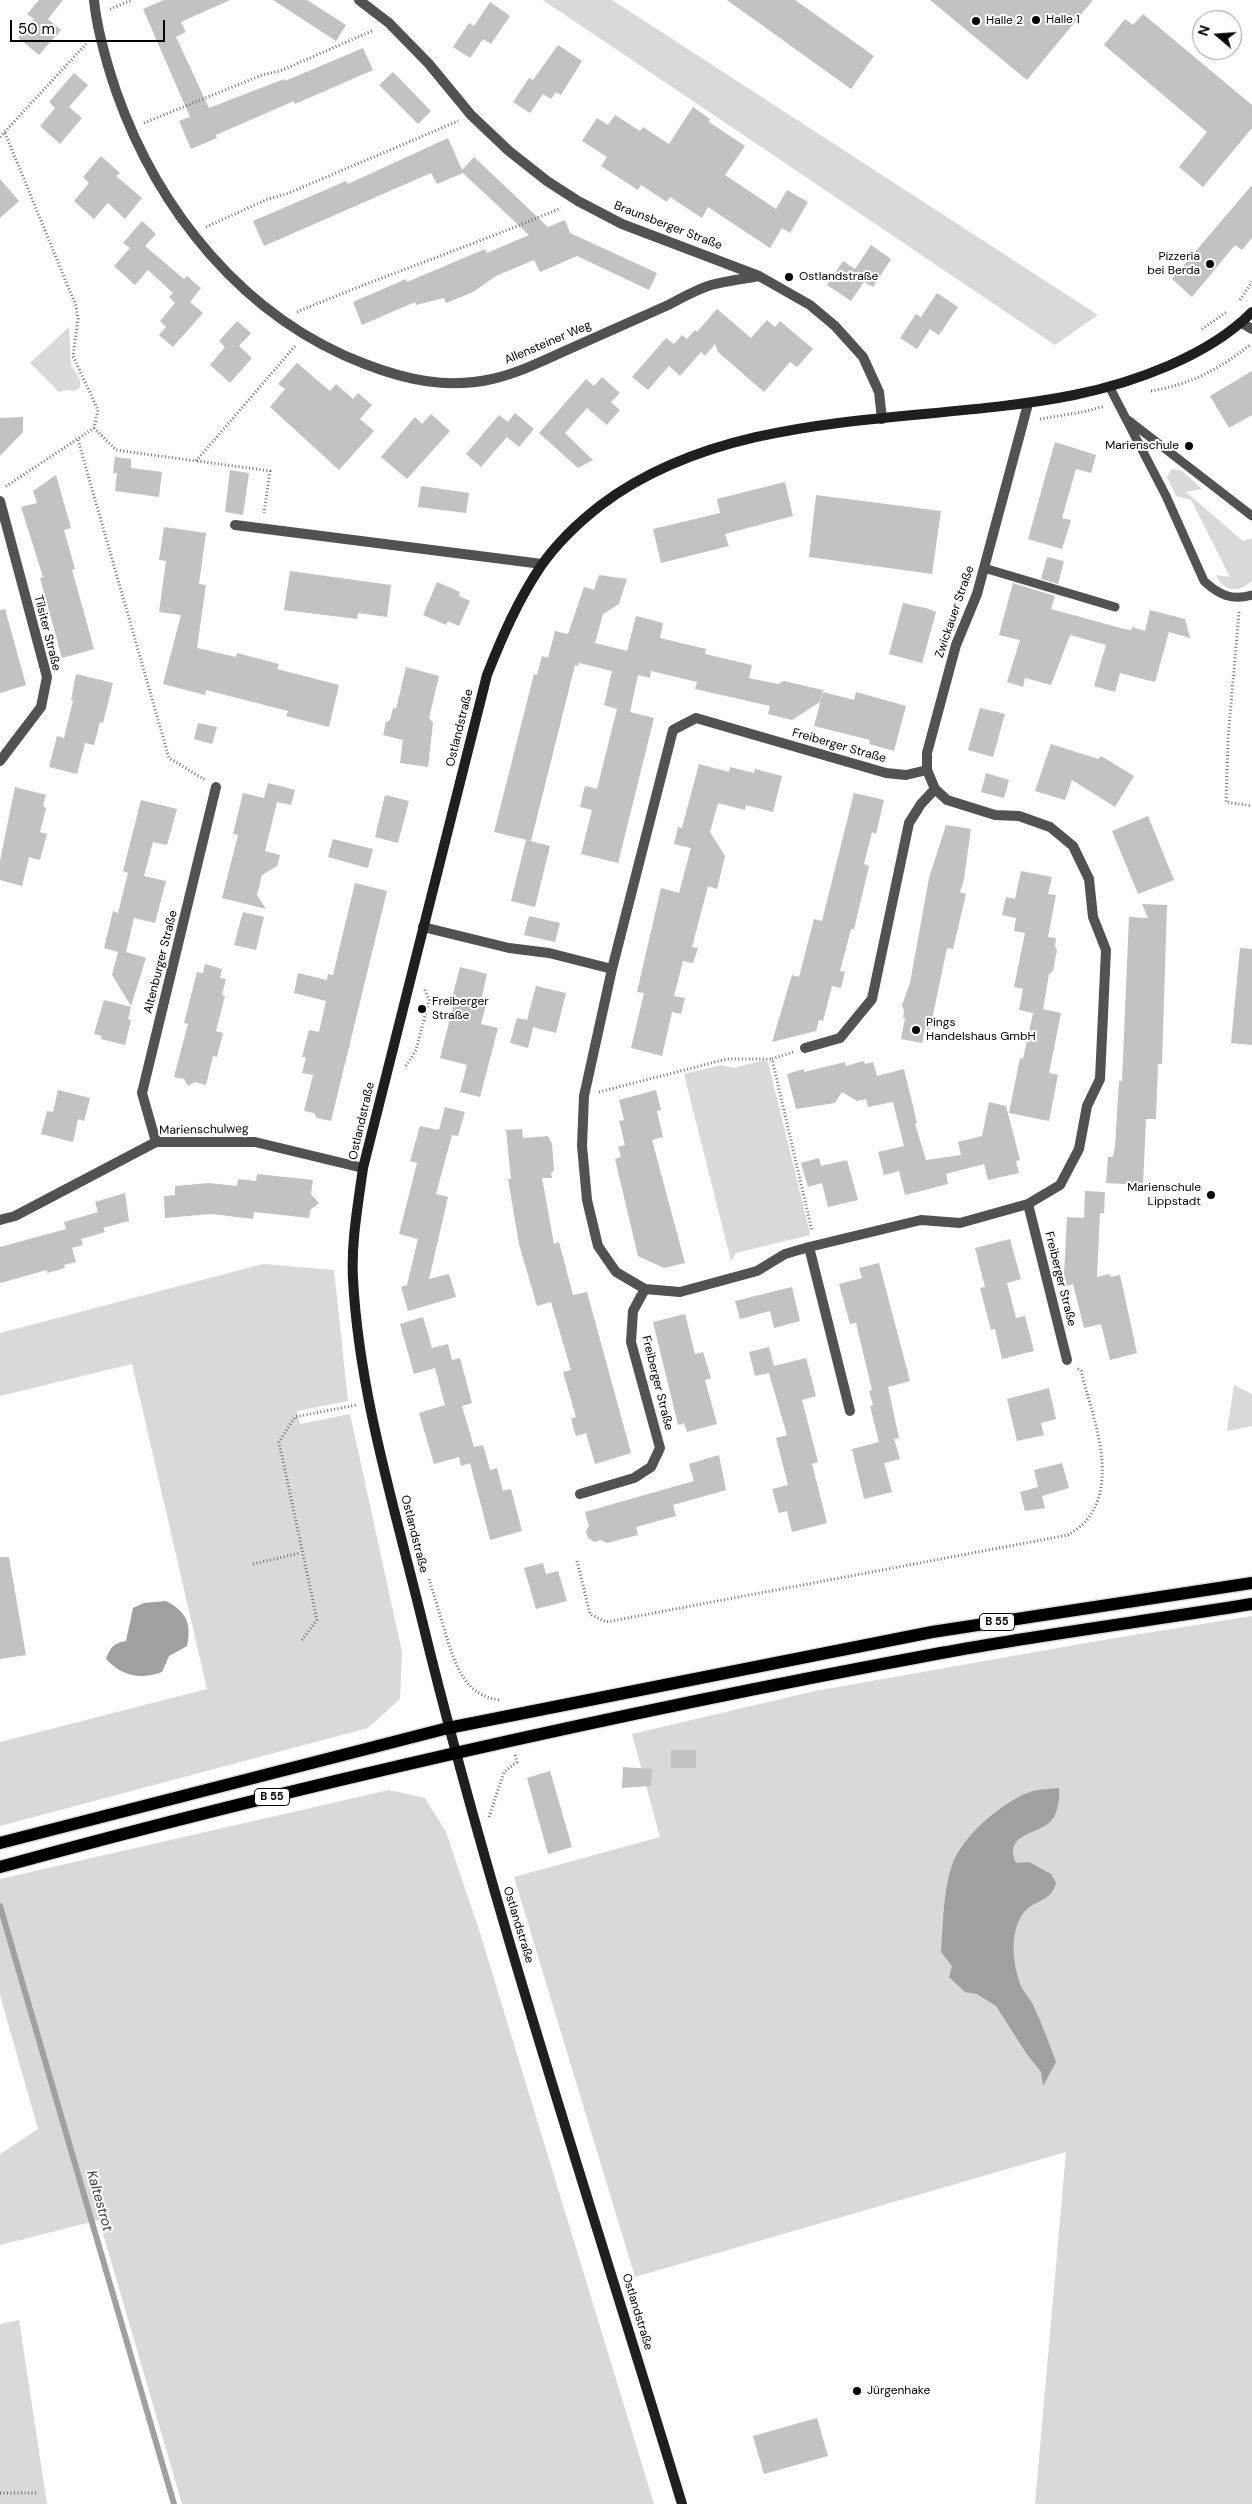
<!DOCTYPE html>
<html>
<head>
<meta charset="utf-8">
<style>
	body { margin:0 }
	#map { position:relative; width:1252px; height:2504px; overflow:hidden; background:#fff; font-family:"DM Sans",sans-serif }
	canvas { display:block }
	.north { position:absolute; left:1192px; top:10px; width:50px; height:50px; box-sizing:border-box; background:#fff; border:1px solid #999; border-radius:50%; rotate:288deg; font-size:14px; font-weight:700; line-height:20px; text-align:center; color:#000 }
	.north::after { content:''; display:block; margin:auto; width:18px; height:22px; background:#000; clip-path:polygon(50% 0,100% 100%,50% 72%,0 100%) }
	.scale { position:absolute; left:10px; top:20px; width:155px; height:22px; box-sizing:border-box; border:2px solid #000; border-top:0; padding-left:6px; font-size:15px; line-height:18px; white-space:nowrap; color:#000; -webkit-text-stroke:4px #fff; paint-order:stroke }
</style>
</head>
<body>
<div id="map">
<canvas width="1252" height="2504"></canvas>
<div class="north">N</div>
<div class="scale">50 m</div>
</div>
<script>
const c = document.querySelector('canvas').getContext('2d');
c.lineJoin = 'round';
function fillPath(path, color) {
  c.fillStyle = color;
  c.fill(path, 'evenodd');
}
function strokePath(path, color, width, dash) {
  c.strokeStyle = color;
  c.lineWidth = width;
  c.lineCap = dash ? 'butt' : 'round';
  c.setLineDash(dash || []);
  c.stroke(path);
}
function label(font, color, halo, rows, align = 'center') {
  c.font = font + ' "DM Sans",sans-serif';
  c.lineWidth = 4;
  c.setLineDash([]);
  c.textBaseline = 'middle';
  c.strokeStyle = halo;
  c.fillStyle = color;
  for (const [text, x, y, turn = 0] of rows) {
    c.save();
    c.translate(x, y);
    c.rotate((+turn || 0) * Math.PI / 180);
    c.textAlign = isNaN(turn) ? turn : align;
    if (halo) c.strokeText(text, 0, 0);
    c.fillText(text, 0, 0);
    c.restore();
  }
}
fillPath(new Path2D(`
	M543 0H612L1098 315 1055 345Z
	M69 327 71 365 80 380V387L75 391 68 390 59 392 30 363Z
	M1172 469 1182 471 1202 489 1186 492 1243 541 1252 538V581C1239 593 1223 592 1216 575L1230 577 1191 500 1176 496 1167 477Z
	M764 1060 768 1062 810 1233V1235L736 1253 731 1261 684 1074 721 1065 734 1068Z
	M263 1264 334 1270 348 1401 297 1411 300 1424 350 1414 402 1652 400 1699 368 1728 0 1826V1742L207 1689 132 1364 0 1396V1333Z
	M1234 1385 1252 1394V1426L1227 1431Z
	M1252 1616V2504H1035L1066 2152 635 2277 514 1877 660 1837 632 1734 815 1691 1109 1639Z
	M389 1790 425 1798 446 1832 480 1933 654 2504H182L99 2220 0 2245V2154L38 2129 0 1995V1879Z
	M19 2320 47 2504H0V2324Z`), '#d9d9d9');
fillPath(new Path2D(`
	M166 1601C186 1611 192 1624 187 1646L169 1656 162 1672C140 1680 122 1676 106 1659 110 1647 114 1643 126 1641L133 1608 144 1603Z
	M1059 1788C1060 1798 1058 1813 1051 1821 1038 1835 1003 1833 1016 1863L1029 1862 1051 1874 1056 1883C1050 1904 1034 1898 1022 1915 1009 1935 1013 1965 1021 1986 1024 1993 1030 1998 1033 2005 1042 2024 1049 2043 1056 2062L1043 2086 1041 2072 1026 2053 996 2006 977 1994 965 1992 949 1977 952 1966 941 1952C943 1924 943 1892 952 1865 962 1836 1004 1800 1033 1791 1041 1789 1051 1789 1059 1788Z`), '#a0a0a0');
strokePath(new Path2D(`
	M0 1906 174 2504`), '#a0a0a0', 6);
fillPath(new Path2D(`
	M39 0H63L48 19 61 30 39 55 18 38 34 19 27 14Z
	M164 0H230L181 22 186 32 176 37 209 108 284 79 285 81 363 48 373 70 295 104 294 101 216 135 217 138 191 149 179 121 190 117 143 9Z
	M273 0H307L346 25 336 41Z
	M727 0H795L874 56 851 89Z
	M930 0H1093L1027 80Z
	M490 2 510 16 491 44 483 39 470 58 453 47 469 23 474 26Z
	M1143 14 1252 105V128L1203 187 1179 167 1207 132 1104 45 1125 19 1133 25Z
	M558 45 582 61 561 95 556 92 551 99 543 94 530 113 513 102 529 78 533 80Z
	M393 72 431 111 418 124 379 85Z
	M74 73 88 85 69 107 82 118 60 144 40 126 55 108 49 102Z
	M693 107 710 119 709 122 745 146 725 175 776 209 787 190 808 202 790 233 782 228 770 248 708 207 702 218 670 197 667 202 641 185 638 190 601 166 607 157 582 141 597 118 608 125 615 115 640 131 643 127 669 144Z
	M448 138 462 170 474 157 548 227 565 220 570 233 657 273 649 290 577 256 540 272 534 260 496 276 473 292 446 303 444 298 416 305 415 302 362 325 353 302 406 279 407 282 485 249 487 253 529 235 463 173 437 184 431 173 264 246 253 221 346 181 348 184Z
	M101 156 120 173 116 176 142 198 125 219 108 203 94 219 74 201 89 183 83 177Z
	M0 179 19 201 0 218Z
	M1252 185V238L1242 250 1235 245 1192 297 1172 279Z
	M142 221 156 234 145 246 184 279 187 276 201 288 190 302 203 313 173 347 159 335 166 327 160 321 175 303 169 297 173 293 148 270 135 285 114 266 130 248 123 243Z
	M871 245 891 259 873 287 864 282 851 301 827 285 843 261 855 269Z
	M937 293 958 307 939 335 930 329 917 349 900 338 916 314 921 317Z
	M717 309 751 338 767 320 775 327 780 321 813 349 797 367 790 362 764 392 718 352 715 344 705 356 701 352 680 376 669 366 648 390 632 377 666 338 674 344 682 335 687 339 695 330 697 332Z
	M237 321 251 333 239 346 252 358 230 383 210 365 225 347 219 341Z
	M297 363 330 391 336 384 353 399 358 393 372 405 360 419 374 431 339 470 270 407 285 389 278 384Z
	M1252 371V415L1229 428 1210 396Z
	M602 377 620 393 611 402 620 410 607 425 587 408 565 433 593 460 578 468 539 433 586 379 594 386Z
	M515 413 534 429 519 447 507 437 481 467 466 454 499 415 508 422Z
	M431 414 450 431 407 479 381 457 415 417 422 424Z
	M23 417V432L0 456V418Z
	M1055 442 1096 455 1091 473 1076 469 1062 518 1071 520 1062 549 1028 539Z
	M115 457 131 459V468L162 472 159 497 115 491 117 473H113Z
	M230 470 249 473 243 515 225 512Z
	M56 475 71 528 64 530 75 569 72 570 94 649 62 658 40 578 43 577 21 507 37 503 33 491Z
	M785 482 793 516 725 534 729 546 661 563 653 529 720 513 717 499Z
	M421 486 469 493 466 513 418 507Z
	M816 495 941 511 932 574 809 557Z
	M164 527 206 533 199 584 206 585 197 648 236 657 237 653 279 664 277 669 339 685 329 727 286 716 288 711 206 690 205 695 163 684 181 615 159 612 166 561 159 560Z
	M1047 557 1064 561 1058 584 1041 579Z
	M290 571 391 585 387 617 358 613 357 619 284 610Z
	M599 575 627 579 619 604 603 614 595 643 627 651 636 616 663 623 660 638 706 649 705 654 752 665 749 678 778 684 784 681 823 690 820 702 792 720 768 714 770 706 695 689 697 682 651 671 650 678 638 675 630 712 622 710 654 718 618 863 581 854 592 810 580 807 585 786 597 789 617 709 604 705 612 671 579 663 578 666 575 665 531 841 494 832 534 674 537 675 542 656 548 658 555 631 568 634 584 587 594 590Z
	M437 582 460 592 459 596 470 601 459 626 448 621 446 625 423 615Z
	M1013 583 1055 596 1051 609 1124 629 1132 630V627L1145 631 1150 610 1185 619 1190 638 1169 632 1155 682 1120 673 1115 692 1094 686 1106 645 1070 635 1051 685 1025 678 1023 687 1007 682 1020 640 999 635Z
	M903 603 929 609 936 612 922 663 889 654Z
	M5 609 26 685 0 693V610Z
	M406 667 439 676 429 718 433 723 428 767 400 763 403 740 383 735 386 722 390 720 393 708 396 709Z
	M76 674 113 683 103 723 100 722 94 745 85 743 77 774 49 767 57 736 64 738 73 701 71 700Z
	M823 692 854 700 856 692 906 706 894 751 869 744 870 740 814 726Z
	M980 708 1005 714 993 757 968 750Z
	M198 723 217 727 212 744 194 739Z
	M1051 744 1098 759 1101 756 1134 776 1115 807 1072 780 1065 800 1035 791Z
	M699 764 729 772 730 767 754 773 755 769 782 776 773 812 746 805 745 810 718 803 710 832 725 856 717 889 708 886 692 947 698 948 693 963 683 961 674 996 685 998 681 1014 672 1012 662 1056 631 1048 644 993 637 992 661 888 679 893 691 848 674 844 678 827 682 828Z
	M986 773 1009 780 1004 798 981 792Z
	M268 783 295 790 291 805 277 802 265 851 280 855 277 866 262 875 257 895 266 909 222 898 238 835 233 834 243 793 264 798Z
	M15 787 46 795 43 805 46 809 40 832 47 834 40 860 29 857 22 886 0 880V861Z
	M854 793 884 800 876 834 872 832 864 864 869 866 854 929H851L840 971 845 972 841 988 832 986 823 1021 819 1020 816 1031 772 1042 792 975 799 977 814 919 822 921Z
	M385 795 409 801 398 843 375 837Z
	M141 800 177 809 167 845 153 842 144 876 166 881 155 923 134 918 126 952 146 958 131 1006 112 975 118 952 104 948 113 911 118 913 128 873 123 871Z
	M1148 816 1174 880 1138 894 1112 831Z
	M946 825 971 829 964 879 960 892 966 894 953 949 947 948 930 1029 925 1028 922 1043 901 1039 905 1018H903L904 1010 902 1005 910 983 929 878Z
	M333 839 373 849 368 868 328 857Z
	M526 840 550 846 535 907 511 901Z
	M1021 871 1052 877 1048 894 1056 895 1048 937 1056 938 1055 946 1057 950 1053 971 1049 974 1043 1009 1061 1013 1049 1073 1058 1075 1049 1121 1009 1113 1020 1058 1023 1059 1033 1013 1019 1010 1023 989 1014 987 1025 933 1014 931 1016 918 1002 915 1006 897 1015 899Z
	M355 883 387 891 331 1121 317 1118 314 1113 304 1111 313 1075 302 1073 306 1057H302L309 1030 319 1032 326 1001 294 993 298 973 327 980 328 974 333 975Z
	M1142 904 1167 905 1162 1064H1158L1156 1119H1146L1143 1185 1106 1183 1108 1157H1113L1115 1146 1119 1081H1122L1129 917 1148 918Z
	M243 912 264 917 256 950 234 945Z
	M529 916 560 923 555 942 524 935Z
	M1240 948 1252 949V1045L1231 1043Z
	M205 964 222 969 220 978 226 979 222 995 225 996 216 1031 223 1033 217 1057 213 1056 206 1085 195 1082 188 1086 184 1079 174 1077 188 1024 184 1023 197 972 203 973Z
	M460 967 487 974 481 1000 487 1001 481 1024 498 1028 480 1097 460 1092 467 1065 440 1058 456 995 453 994Z
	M536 986 566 993 556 1033 533 1027 528 1048 510 1043 517 1018 527 1020Z
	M104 1000 131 1007 128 1019 131 1020 125 1045 101 1039 102 1036 94 1034Z
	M864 1061 865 1064 873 1062 877 1076 904 1069 917 1123 915 1124 926 1160 961 1155 958 1142 982 1136 989 1102 1006 1106 1020 1160 1016 1161 1019 1173 988 1180 984 1164 946 1174 948 1184 905 1195 899 1171 884 1175 878 1152 904 1146 893 1102 868 1107 866 1099 857 1101 842 1092 835 1103 796 1109 787 1074 804 1069V1072L845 1062 846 1066Z
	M58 1090 90 1098 84 1121 78 1119 73 1142 41 1134 47 1111 53 1112Z
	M656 1090 661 1110 657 1111 663 1137 652 1140 685 1263 664 1268 638 1256 615 1159 621 1157 618 1147 625 1145 619 1121 624 1120 619 1100Z
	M445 1107 465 1112 458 1136 452 1135 436 1194 448 1197 429 1279 449 1274 456 1297 408 1311 401 1287 407 1285 418 1239 399 1234 417 1163 410 1161 420 1126 439 1130Z
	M522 1129 523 1138 548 1136 552 1144 554 1170 551 1173 552 1178H542L554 1244 559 1242 573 1295 587 1292 631 1453 595 1464 586 1433 576 1436 571 1419 576 1417 563 1372 571 1370 551 1302 537 1306 519 1244 508 1179H511L506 1130Z
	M819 1158 821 1166 847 1160 858 1200 828 1207 822 1183 808 1187 801 1163Z
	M257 1174 313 1180 311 1194 319 1203 310 1210 309 1218 254 1212 253 1219 212 1214 165 1218 164 1196 175 1195V1186L209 1183 237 1186 238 1179 256 1181Z
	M1085 1191 1105 1192 1104 1213H1100L1097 1277 1109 1274 1111 1277 1120 1275 1137 1353 1110 1360 1101 1324 1084 1328 1073 1284 1067 1286 1064 1274 1067 1217 1084 1218Z
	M125 1193 129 1221 103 1228 105 1232 81 1239 83 1245 72 1248 76 1262 64 1265 65 1268 47 1273V1270L0 1283V1247L66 1229 64 1222 98 1212 95 1202Z
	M1010 1239 1021 1279 1007 1283 1016 1318 1025 1316 1034 1351 1002 1359 995 1329 991 1330 980 1288 985 1287 975 1248Z
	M879 1263 910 1381 888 1387 899 1438 894 1439 900 1459 884 1463 892 1492 864 1499 852 1449 879 1442 870 1406 873 1405 869 1391 872 1390 856 1323 850 1324 839 1284 862 1278 859 1268Z
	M792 1287 800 1321 774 1328 770 1311 740 1319 735 1301Z
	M685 1314 695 1354 703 1352 711 1378 705 1380 717 1424 687 1432 684 1423 678 1425 653 1322Z
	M423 1317 432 1348 448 1344 452 1360 460 1358 472 1403 462 1406 474 1447 483 1445 490 1470 497 1468 503 1491 511 1489 522 1531 490 1540 470 1463 461 1466 459 1457 434 1464 419 1413 445 1405 435 1368 414 1374 400 1324Z
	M769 1347 774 1366 806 1358 816 1396 802 1400 818 1462 812 1464 827 1523 792 1532 787 1511 779 1513 772 1489 788 1485 776 1438 787 1435 769 1373 755 1376 749 1352Z
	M1049 1388 1056 1419 1041 1423 1044 1435 1017 1441 1007 1399Z
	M719 1455 726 1490 673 1505 676 1516 636 1527 638 1535 607 1543 601 1540 594 1542 588 1538 586 1531 589 1526 585 1512 694 1481 689 1464Z
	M1062 1463 1069 1488 1042 1496 1045 1508 1025 1511 1020 1492 1038 1487 1034 1470Z
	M0 1557H9L26 1655 0 1659Z
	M543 1563 546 1574 558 1571 567 1601 536 1609 524 1568Z
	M671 1750H696V1768H671Z
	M623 1767 652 1769 651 1786 622 1788Z
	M550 1771 572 1847 548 1854 527 1778Z
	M817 2418 828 2456 764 2474 753 2436Z`), '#c2c2c2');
const primary = new Path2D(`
	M0 1843 448 1728 932 1632 1252 1583
	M0 1867C310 1782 624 1712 941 1653 1044 1634 1148 1621 1252 1604`);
strokePath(primary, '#dbdbdb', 15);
strokePath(new Path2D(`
	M110 9 132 0
	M144 123 262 75 280 71 374 30
	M5 133 76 306 78 319 73 356 98 410 94 428 5 487
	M0 137 86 44
	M206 227 268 199 289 193 458 121
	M1240 300 1252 282
	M297 312C385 275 474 245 561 208
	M1202 329 1228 311
	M1151 391C1191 384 1218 370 1250 345
	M1040 419 1083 412 1105 406
	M94 428 116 450 196 461 296 345
	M78 440 169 758 205 780
	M197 461 270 471 264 513
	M1239 612 1228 739 1226 802 1252 806
	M793 1052 772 1059 812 1231
	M406 1066 416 1050 429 1000 424 988
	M599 1092 727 1059H772
	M577 1561 590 1614 606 1622 1068 1535C1074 1531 1082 1526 1086 1521 1120 1480 1092 1416 1081 1371L1077 1368
	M253 1564 300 1553
	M429 1579C435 1597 440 1616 446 1635 455 1664 464 1695 499 1700
	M302 1640 317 1620 279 1442 295 1417 356 1405
	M489 1817 504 1772 517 1762 515 1755
	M0 2493H36`), '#747474', 3, [1, 2.5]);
strokePath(new Path2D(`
	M1110 388 1166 496 1204 581C1219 595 1232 601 1252 595
	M1128 420 1252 516
	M984 568 1115 607`), '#525252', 9);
strokePath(new Path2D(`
	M94 0C97 31 106 61 116 91 158 211 244 318 365 364 406 380 448 389 492 379 518 373 543 361 567 350 600 335 633 321 666 306 680 299 695 290 711 285 726 281 743 279 759 276
	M359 0 389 23 429 64 471 115 509 151 547 181 578 201 622 224 759 276 810 305 835 326 863 357 879 392 882 419
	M1242 323 1252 329
	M0 501 47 677 41 707 0 761
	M235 525 542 564
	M927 770 906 775 886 773 696 718 673 730 612 969 584 1096 582 1146 587 1200 598 1246 616 1272 645 1289 680 1292 757 1271 785 1254 809 1247 921 1220 960 1223 1028 1204 1060 1185 1079 1149 1087 1106 1100 1079 1106 950 1093 917 1089 879 1073 846 1050 827 1019 816 995 815 947 800 935 789 927 770V753L956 645 977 594 1028 404
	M423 927 509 948 549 953 612 969
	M805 1048 840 1038 872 999 909 823 921 804 935 789
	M156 1142 142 1093 216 787
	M1028 1204 1067 1360
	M0 1220 15 1216 156 1142H255L363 1168
	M809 1247 850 1411
	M580 1494 634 1478 651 1467 660 1448 631 1342 633 1311 645 1289`), '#525252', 10);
strokePath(new Path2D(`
	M682 2504C592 2207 493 1913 420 1612 393 1502 359 1392 353 1279 351 1242 358 1205 363 1168L487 675C502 637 518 600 541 566 557 543 579 522 601 505 734 405 919 426 1074 395 1133 383 1209 356 1252 312`), '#1f1f1f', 10);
strokePath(primary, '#000', 12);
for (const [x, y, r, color] of [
	[1036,20,5,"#000"],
	[976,21,5,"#000"],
	[1210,264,5,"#000"],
	[789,277,5,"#000"],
	[1189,446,5,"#000"],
	[422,1009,5,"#000"],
	[916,1030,5,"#000"],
	[1211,1195,5,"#000"],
	[857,2391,5,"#000"]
]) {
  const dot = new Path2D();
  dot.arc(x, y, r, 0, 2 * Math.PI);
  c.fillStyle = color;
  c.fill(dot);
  strokePath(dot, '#fff', 2);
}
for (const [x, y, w] of [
	[997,1622,35],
	[272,1797,35]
]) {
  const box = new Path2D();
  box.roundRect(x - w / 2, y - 8.5, w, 17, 4);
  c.fillStyle = '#fff';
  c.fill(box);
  strokePath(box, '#000', 1);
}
label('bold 11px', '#000', null, [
	["B 55",997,1622],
	["B 55",272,1797]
]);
label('12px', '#000', '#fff', [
	["Halle 1",1046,20],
	["Halle 2",986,21],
	["Pizzeria",1200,257,"right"],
	["bei Berda",1200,271,"right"],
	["Ostlandstraße",799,277],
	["Marienschule",1179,446,"right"],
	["Freiberger",432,1002],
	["Straße",432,1016],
	["Pings",926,1023],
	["Handelshaus GmbH",926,1037],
	["Marienschule",1201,1188,"right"],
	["Lippstadt",1201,1202,"right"],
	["Jürgenhake",867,2391]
], 'left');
label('12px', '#000', '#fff', [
	["Braunsberger Straße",668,226,21],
	["Allensteiner Weg",548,343,-23],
	["Zwickauer Straße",955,612,-71],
	["Tilsiter Straße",47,633,76],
	["Ostlandstraße",460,728,-76],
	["Freiberger Straße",839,746,16],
	["Altenburger Straße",161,962,-76],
	["Ostlandstraße",362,1121,-77],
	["Marienschulweg",204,1130,-1],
	["Freiberger Straße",1060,1279,76],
	["Freiberger Straße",657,1383,76],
	["Ostlandstraße",414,1534,76],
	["Ostlandstraße",518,1925,73],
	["Ostlandstraße",637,2312,73]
]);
label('italic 14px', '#414141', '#fff', [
	["Kaltestrot",99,2201,74]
]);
</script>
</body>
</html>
